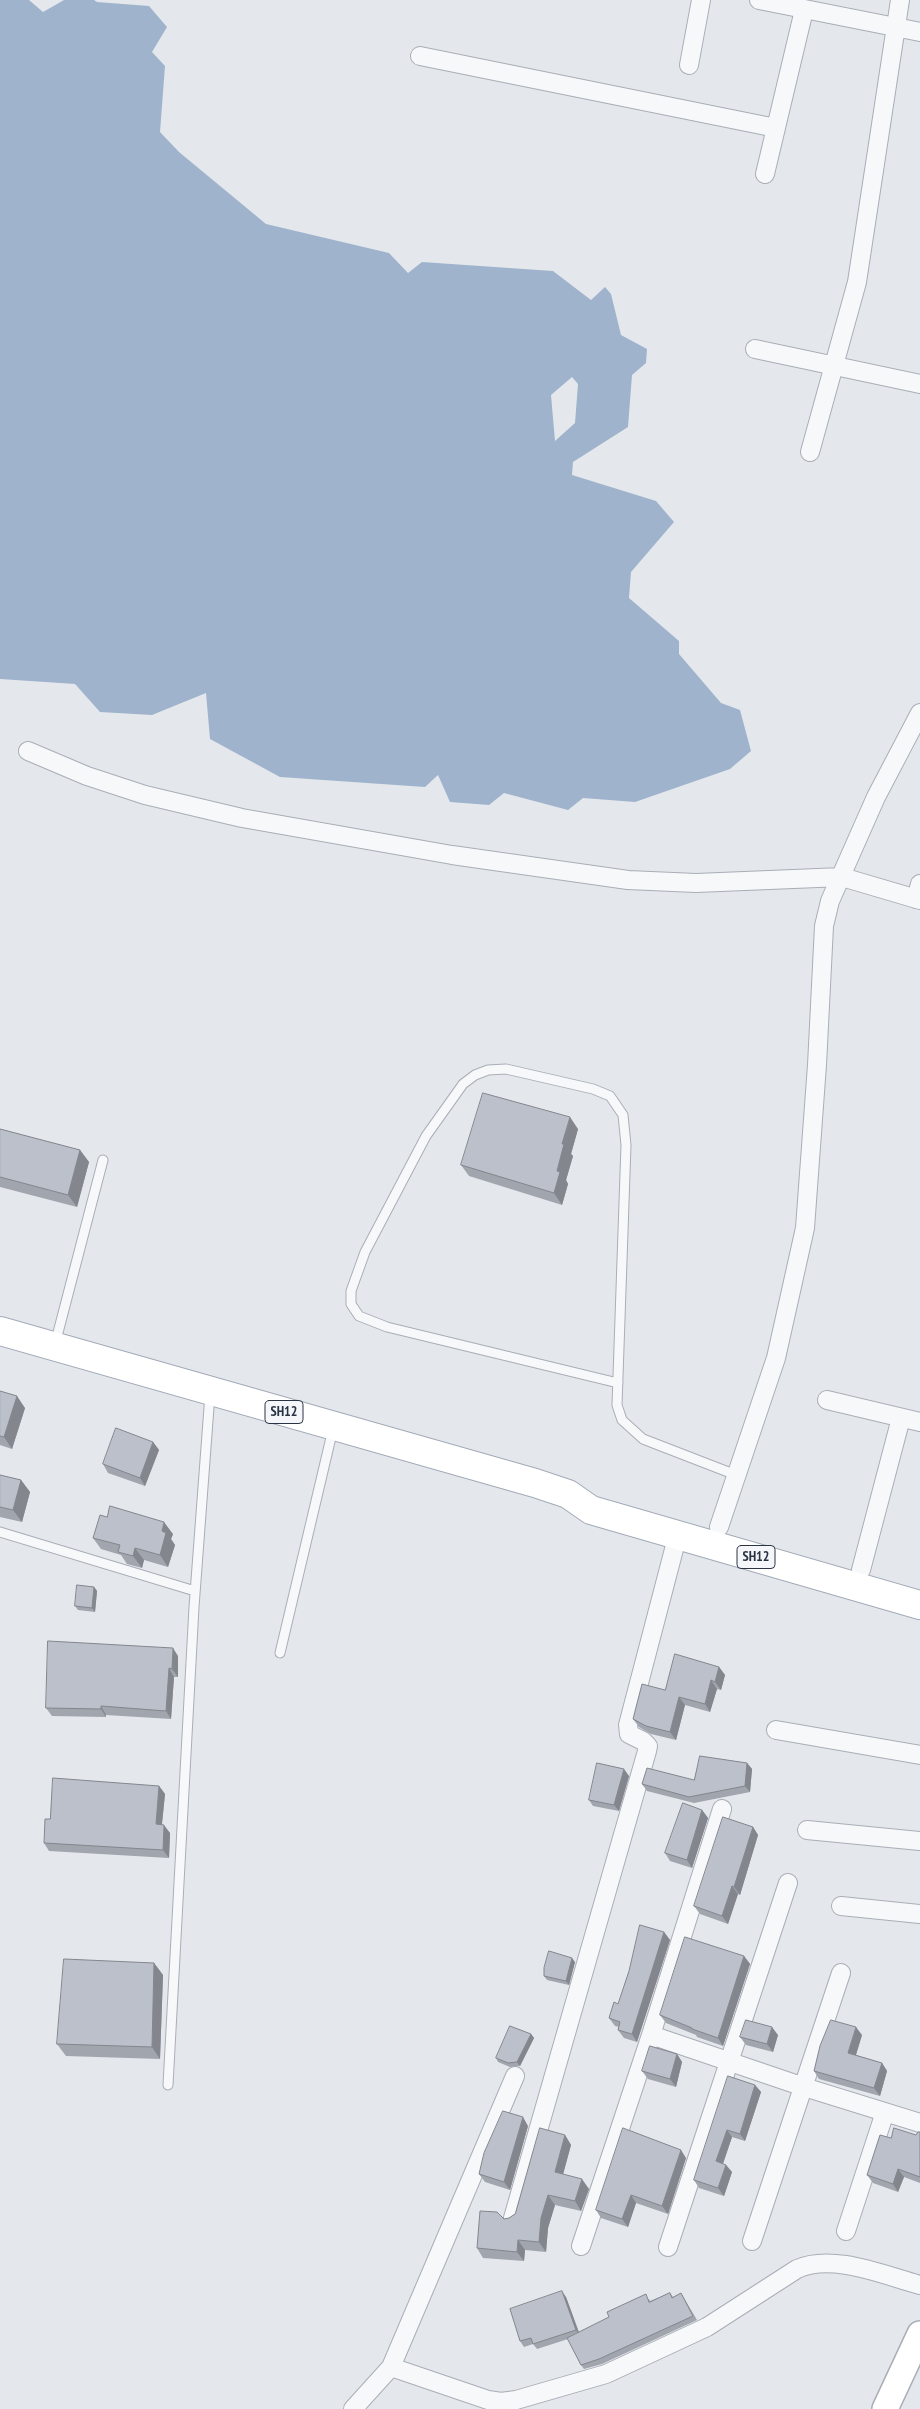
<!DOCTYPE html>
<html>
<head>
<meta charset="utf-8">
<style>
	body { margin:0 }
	canvas { display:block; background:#e4e7ec }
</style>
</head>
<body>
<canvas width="920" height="2409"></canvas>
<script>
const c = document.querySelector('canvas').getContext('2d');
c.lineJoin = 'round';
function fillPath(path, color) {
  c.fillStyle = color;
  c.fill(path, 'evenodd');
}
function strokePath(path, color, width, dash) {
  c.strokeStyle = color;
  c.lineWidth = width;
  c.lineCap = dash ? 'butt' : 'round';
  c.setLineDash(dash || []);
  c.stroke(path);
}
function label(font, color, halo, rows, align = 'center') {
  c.font = font + ' "PT Sans Narrow",sans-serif';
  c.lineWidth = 4.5;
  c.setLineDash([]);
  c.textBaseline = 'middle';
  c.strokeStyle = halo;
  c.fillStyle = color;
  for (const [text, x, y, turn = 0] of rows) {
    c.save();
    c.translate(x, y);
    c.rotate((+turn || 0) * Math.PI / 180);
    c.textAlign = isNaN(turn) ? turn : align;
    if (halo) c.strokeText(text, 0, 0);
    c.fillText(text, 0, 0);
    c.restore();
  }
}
fillPath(new Path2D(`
	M0 0H29L43 12 64 0H94L97 2 149 6 167 27 152 52 165 66 160 132 179 152 266 224 389 253 408 273 422 262 553 271 591 300 605 287 611 294 621 335 647 349 646 363 632 375 628 427 573 462 572 475 656 501 674 522 631 572 629 598 679 641V654L721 703 740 710 751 751 730 769 635 802 583 798 568 810 504 793 489 805 450 802 438 775 425 787 280 777 210 739 206 693 152 715 100 712 75 684 0 679ZM572 377 578 384 575 423 555 441 551 395Z`), '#9fb4cc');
const service = new Path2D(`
	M55 1344 103 1160
	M618 1383 387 1327 359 1316 351 1304V1291L365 1252 426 1136 463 1084 475 1075 488 1070 506 1069 593 1089 610 1096 623 1115 626 1145 617 1405 622 1420 643 1439 736 1475
	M0 1532 195 1591
	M280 1653 333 1429
	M168 2085 194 1607 210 1394`);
const minor = new Path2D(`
	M759 0 920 32
	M420 56 776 128
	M689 65 701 0
	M765 174 804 10
	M755 349 920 384
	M810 452 857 282 900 0
	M28 751 87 776 145 795 242 818 452 855 628 880 696 883 842 877 920 900
	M916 899 920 884
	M827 1400 920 1422
	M719 1527 776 1358 805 1228 817 1065 824 926 830 901 876 797 920 713
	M861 1570 901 1418
	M776 1730 920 1755
	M807 1830 920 1841
	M841 1906 920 1914
	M651 2035 804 2087 920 2123
	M513 2218 647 1751 648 1746 643 1741 629 1734 628 1725 678 1534
	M846 2231 885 2112
	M752 2241 841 1973
	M581 2246 651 2035 722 1809
	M668 2247 788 1883
	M391 2367 488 2400 501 2402 516 2400 606 2374 707 2327 797 2269C832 2253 883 2275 920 2285
	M353 2409 391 2367 515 2076`);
const secondary = new Path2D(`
	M885 2409 920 2334`);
const primary = new Path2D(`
	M0 1331 535 1483 568 1494 591 1510 920 1605`);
strokePath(service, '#a9aeb7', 11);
strokePath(minor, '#a9aeb7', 20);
strokePath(secondary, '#a9aeb7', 28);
strokePath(primary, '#a3abb8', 30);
strokePath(service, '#f7f8fa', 9);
strokePath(minor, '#f7f8fa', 18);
strokePath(secondary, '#fff', 25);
strokePath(primary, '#fff', 28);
fillPath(new Path2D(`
	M0 1129 80 1150 89 1162 77 1207 0 1187Z
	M578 1129 571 1154 573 1156 566 1180 568 1184 562 1205 469 1176 461 1165Z
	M0 1391 25 1408 12 1449 0 1445Z
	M153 1442 159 1450 145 1486 108 1473 103 1464Z
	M0 1475 21 1480 30 1492 22 1522 0 1517Z
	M173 1534 171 1539 175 1545 168 1567 144 1560 142 1568 127 1564 121 1555 101 1549 93 1538Z
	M94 1587 97 1591 95 1612 78 1610 75 1606Z
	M178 1656V1677H174L171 1719 106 1715V1717L52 1716 46 1708Z
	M719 1667 725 1675 721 1690 717 1689 710 1712 685 1705 676 1740 651 1734 639 1727 633 1719 665 1690Z
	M747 1763 752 1769 750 1792 694 1803 647 1791 642 1784 694 1780Z
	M629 1776 619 1811 593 1806 589 1800Z
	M159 1786 165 1794 162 1825 170 1833 169 1858 49 1851 44 1843 50 1819Z
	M702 1810 708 1818 692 1868 670 1861 665 1853Z
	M753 1827 758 1835 740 1895 738 1894 728 1924 700 1914 694 1906Z
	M664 1932 670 1940 637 2042 624 2038 618 2030 619 2027 615 2026 609 2018 618 2004Z
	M744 1956 750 1964 723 2046 697 2037 696 2035 666 2023 660 2015Z
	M575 1962 569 1985 547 1980 544 1976Z
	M154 1963 163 1975 160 2059 66 2056 57 2044Z
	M531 2034 534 2038 520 2066 510 2067 498 2062 496 2058Z
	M778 2035 773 2052 746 2045 740 2037Z
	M862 2035 856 2055 882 2063 887 2071 880 2096 819 2079 814 2071Z
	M677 2054 682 2062 676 2087 648 2079 642 2071Z
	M755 2085 761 2092 745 2141 732 2137 723 2164 726 2165 732 2172 724 2196 699 2188 694 2180Z
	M528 2126 510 2190 485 2182 479 2174Z
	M920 2132V2183L904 2177 898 2192 873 2183 867 2175 891 2138 916 2135Z
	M565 2135 571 2145 563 2174 589 2189 581 2211 555 2205 548 2228 546 2252 525 2250 524 2261 483 2258 477 2248 504 2219 509 2218 515 2214Z
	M686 2158 668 2214 636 2203 628 2227 601 2218 596 2210Z
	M670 2293 673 2297 681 2293 697 2320 602 2364 584 2369 581 2365 568 2339 537 2349 533 2344 524 2347 520 2341 566 2297 579 2332 649 2299 650 2301Z`), '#a1a5ae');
fillPath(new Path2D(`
	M570 1117 578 1129 571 1154 573 1156 566 1180 568 1184 562 1205 554 1193 557 1171 562 1144Z
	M80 1150 89 1162 77 1207 68 1195Z
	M17 1396 25 1408 12 1449 4 1437Z
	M153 1442 159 1450 145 1486 140 1478Z
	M21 1480 30 1492 22 1522 13 1510Z
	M164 1522 173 1534 171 1539 175 1545 168 1567 160 1555 162 1531Z
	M135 1548 144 1560 142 1568 133 1556Z
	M94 1587 97 1591 95 1612 92 1608Z
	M173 1648 178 1656V1677L172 1669Z
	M719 1667 725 1675 721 1690 715 1682Z
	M169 1668 174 1677 171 1719 166 1711Z
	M711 1680 717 1689 710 1712 705 1704Z
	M679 1697 685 1705 676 1740 670 1732Z
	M101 1706 106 1715V1717L101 1709Z
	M747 1763 752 1769 750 1792 745 1786Z
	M624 1769 629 1776 619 1811 614 1805Z
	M159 1786 165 1794 161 1832 156 1824Z
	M702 1810 708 1818 692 1868 687 1860Z
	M164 1825 170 1833 169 1858 163 1850Z
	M753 1827 758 1835 740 1895 734 1887Z
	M732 1886 738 1894 728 1924 722 1916Z
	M664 1932 670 1940 637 2042 632 2034Z
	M744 1956 750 1964 723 2046 718 2038Z
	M572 1958 575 1962 569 1985 566 1981Z
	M154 1963 163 1975 160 2059 152 2047Z
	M772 2027 778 2035 773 2052 767 2044Z
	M856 2027 862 2035 854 2061 848 2053Z
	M531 2034 534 2038 520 2066 517 2062Z
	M677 2054 682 2062 676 2087 670 2079Z
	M882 2063 887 2071 880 2096 874 2088Z
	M755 2085 761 2092 745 2141 740 2134Z
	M523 2117 528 2126 510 2190 504 2182Z
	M727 2130 732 2137 721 2169 716 2161Z
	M565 2135 571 2145 561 2182 555 2172Z
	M681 2150 686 2158 668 2214 662 2206Z
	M726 2165 732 2172 724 2196 718 2188Z
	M898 2169 904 2177 898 2192 893 2184Z
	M582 2179 589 2189 581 2211 575 2201Z
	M548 2195 555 2205 548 2228 546 2252 539 2242 541 2218Z
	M631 2195 636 2203 628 2227 622 2219Z
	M518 2240 525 2250 524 2261 517 2252Z
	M562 2291 566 2297 580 2336 576 2330Z`), '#83868d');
const building = new Path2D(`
	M483 1093 570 1117 562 1144H564L557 1171 560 1172 554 1193 461 1165Z
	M0 1129 80 1150 68 1195 0 1177Z
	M0 1391 17 1396 4 1437 0 1436Z
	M116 1428 153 1442 140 1478 103 1464Z
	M0 1475 21 1480 13 1510 0 1507Z
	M110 1506 164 1522 162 1531 166 1533 160 1555 135 1548 133 1556 118 1552 120 1545 93 1538 100 1515 107 1517Z
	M77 1585 94 1587 92 1608 75 1606Z
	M48 1641 173 1648 172 1669 169 1668 166 1711 101 1706V1709L46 1708Z
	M675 1654 719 1667 715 1682 711 1680 705 1704 679 1697 670 1732 646 1726 633 1719 642 1684 665 1690Z
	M700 1756 747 1763 745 1786 689 1797 642 1784 647 1768 694 1780Z
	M597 1763 624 1769 614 1805 589 1800Z
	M53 1778 159 1786 156 1824 164 1825 163 1850 44 1843 45 1819H50Z
	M683 1803 702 1810 687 1860 665 1853Z
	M723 1817 753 1827 734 1887 732 1886 722 1916 694 1906Z
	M640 1925 664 1932 632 2034 618 2030 620 2022 609 2018 614 2002 618 2004 629 1971Z
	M685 1937 744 1956 718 2038 692 2029V2028L660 2015Z
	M549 1951 572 1958 566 1981 544 1976V1968Z
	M64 1959 154 1963 152 2047 57 2044Z
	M746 2020 772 2027 767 2044 740 2037Z
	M831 2020 856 2027 848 2053 882 2063 874 2088 814 2071 820 2046Z
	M510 2026 531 2034 517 2062 508 2063 496 2058Z
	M650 2046 677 2054 670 2079 642 2071Z
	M728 2076 755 2085 740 2134 727 2130 716 2161 726 2165 718 2188 694 2180Z
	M503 2111 523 2117 504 2182 479 2174 484 2153Z
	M540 2128 565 2135 555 2172 582 2179 575 2201 548 2195 541 2218 539 2242 518 2240 517 2252 477 2248 480 2211 497 2212 504 2219 509 2218 515 2214Z
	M623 2128 681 2150 662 2206 631 2195 622 2219 596 2210Z
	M894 2128 916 2135 918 2132H920V2177L898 2169 893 2184 867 2175 880 2135 891 2138Z
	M562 2291 576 2330 533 2344 531 2338 520 2341 510 2309Z
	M670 2293 672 2298 681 2293 693 2316 599 2359 581 2365 567 2338 609 2317 607 2312 646 2294 649 2302Z`);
fillPath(building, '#bbc0ca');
strokePath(building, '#83868d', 1);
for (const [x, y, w] of [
	[284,1412,38],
	[756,1557,38]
]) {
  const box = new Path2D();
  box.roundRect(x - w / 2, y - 11.5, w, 23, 4);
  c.fillStyle = '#f4f6f9';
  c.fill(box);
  strokePath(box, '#2b3445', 1);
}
label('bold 14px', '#2b3445', null, [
	["SH12",284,1412],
	["SH12",756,1557]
]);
</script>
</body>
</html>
